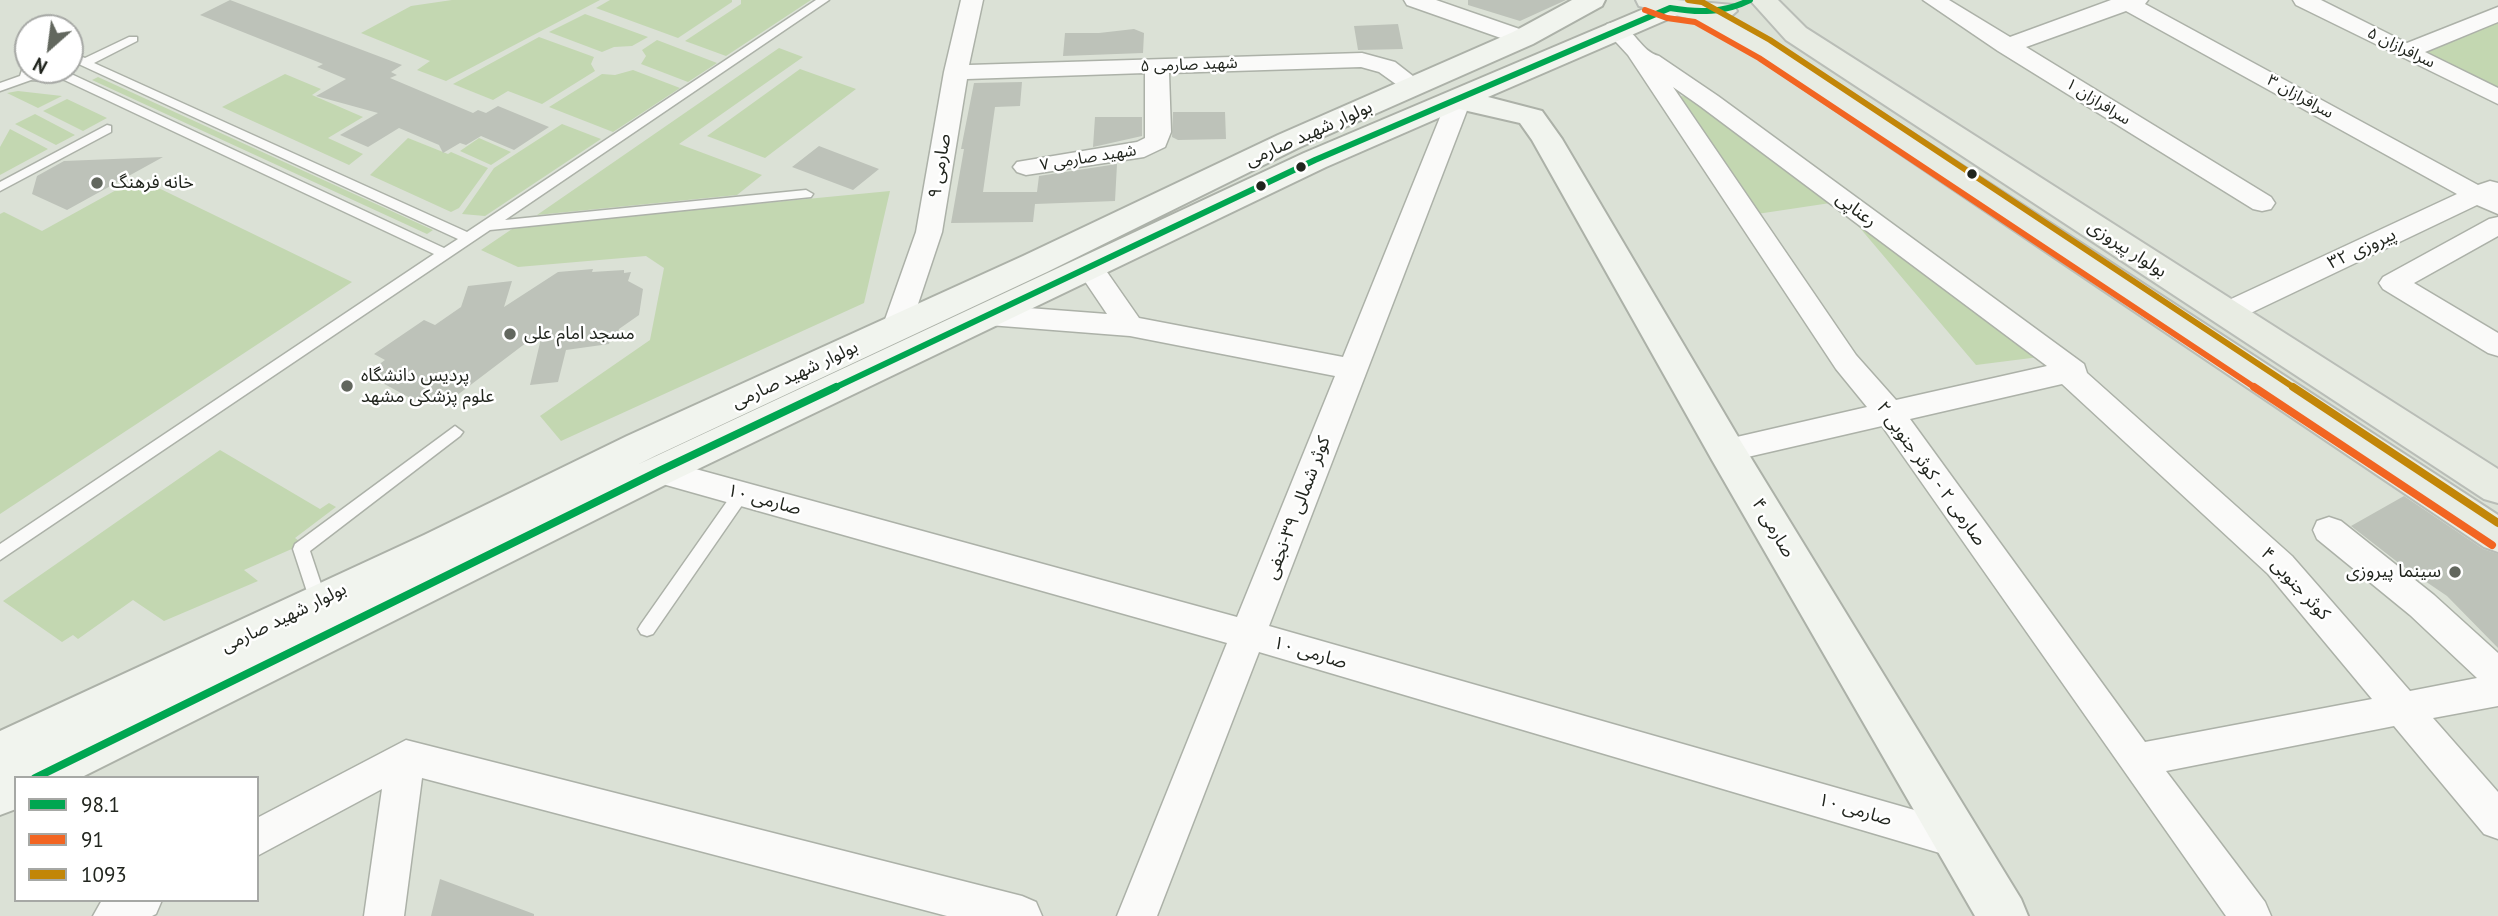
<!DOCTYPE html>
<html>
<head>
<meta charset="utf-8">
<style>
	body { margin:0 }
	#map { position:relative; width:2498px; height:916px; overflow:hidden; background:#dbe1d6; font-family:"PT Sans",sans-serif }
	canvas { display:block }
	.legend { position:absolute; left:14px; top:776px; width:245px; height:126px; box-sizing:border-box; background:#fff; border:2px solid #a6a8a5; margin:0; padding:9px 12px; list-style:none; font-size:21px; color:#21251e }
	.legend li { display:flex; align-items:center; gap:14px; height:35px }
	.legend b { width:35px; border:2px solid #a6a8a5 }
	.north { position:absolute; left:14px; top:14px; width:70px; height:70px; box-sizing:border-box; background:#fff; border:2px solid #a6a8a5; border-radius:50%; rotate:208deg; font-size:19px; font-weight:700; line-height:28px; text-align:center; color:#21251e }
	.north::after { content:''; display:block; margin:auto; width:24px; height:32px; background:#62675e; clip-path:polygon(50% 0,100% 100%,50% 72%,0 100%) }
</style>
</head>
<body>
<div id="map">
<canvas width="2498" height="916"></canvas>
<ul class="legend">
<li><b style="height:9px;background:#00a651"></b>98.1</li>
<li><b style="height:9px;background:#f26522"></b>91</li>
<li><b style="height:9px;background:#c28608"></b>1093</li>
</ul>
<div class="north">N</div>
</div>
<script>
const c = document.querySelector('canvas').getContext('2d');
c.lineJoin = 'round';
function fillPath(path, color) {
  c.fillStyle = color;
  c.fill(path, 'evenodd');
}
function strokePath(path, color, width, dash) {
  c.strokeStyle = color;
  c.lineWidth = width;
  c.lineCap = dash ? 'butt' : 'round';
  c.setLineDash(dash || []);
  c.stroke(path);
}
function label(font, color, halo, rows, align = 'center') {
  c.font = font + ' "PT Sans","Noto Sans Arabic",sans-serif';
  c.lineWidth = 5;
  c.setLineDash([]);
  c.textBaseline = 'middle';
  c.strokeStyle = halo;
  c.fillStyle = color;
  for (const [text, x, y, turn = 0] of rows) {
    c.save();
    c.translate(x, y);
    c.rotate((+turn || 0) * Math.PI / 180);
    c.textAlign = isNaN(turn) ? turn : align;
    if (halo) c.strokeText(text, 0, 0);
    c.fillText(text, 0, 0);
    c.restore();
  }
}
fillPath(new Path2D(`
	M452 0H600L446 81 417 70 430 61 361 33 411 6Z
	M610 0H732V2L678 38 596 8Z
	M741 0H811L726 56 685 41 741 4Z
	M585 14 648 37 632 46 614 47 602 52 549 32Z
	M2498 15V90L2410 47Z
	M539 37 594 57 591 64 595 71 542 104 508 91 493 100 453 84Z
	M657 40 717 63 688 82 641 64 646 56 642 50Z
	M779 48 803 57 679 144 762 175 737 195 537 215Z
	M800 69 856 89 765 158 707 136Z
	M633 70 680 88 613 132 549 107 602 74 615 75Z
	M285 74 321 89 312 95 363 117 328 138 363 154 349 165 222 107Z
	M98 77 433 230 427 234 92 80Z
	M18 91 62 96 38 108 7 93Z
	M1673 95 1696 98 1837 202 1757 214Z
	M67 99 107 118 83 131 43 111Z
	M35 114 75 135 56 145 15 124Z
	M562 124 601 139 485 216 462 214 494 168Z
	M10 129 48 149 0 175V147Z
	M408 138 448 154 451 152 488 168 459 208 451 212 370 175Z
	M479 138 511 152 491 165 460 151Z
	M138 178 352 282 0 514V214L4 212 42 231Z
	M890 191 864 303 561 441 540 416 650 340 664 268 646 256 518 267 481 250 515 227Z
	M1843 208 2047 356 1976 365Z
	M220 450 320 509 329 503 336 507 295 538 303 544 244 570 258 581 164 621 133 600 78 639 73 635 62 642 3 601Z`), '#c3d7b1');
fillPath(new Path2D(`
	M230 0 402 65 391 72 397 75 390 78 473 113 478 110 486 113 498 106 549 127 514 150 481 136 466 145 460 143 443 153 439 145 399 128 368 147 340 135 378 113 316 96 346 79 317 67 323 64 200 15Z
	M1468 0H1566L1520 21 1468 5Z
	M1398 24 1403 49 1358 50 1354 26Z
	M1134 29 1144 33 1143 53 1063 56 1065 33H1099Z
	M1022 82 1020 106 995 107 983 192H1037L1039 176 1117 164 1115 201 1035 204 1033 222 951 223 964 149H961L974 83Z
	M1173 112H1225L1226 139 1178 140 1172 137Z
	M1095 117H1142V136L1093 147Z
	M819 146 879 169 853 190 792 167Z
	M163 157 67 210 32 194 37 176 64 161Z
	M593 269 592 272 624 270V273L631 272 628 281 643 289 639 315 619 329 616 339 610 340 609 344 566 350 558 382 530 385 543 330 456 396 443 390 423 405 366 374 385 360 374 354 424 320 435 325 461 307 468 286 512 281 504 307 558 272Z
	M2404 496 2483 549 2498 554V648L2447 596 2400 564 2351 526Z
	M440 879 534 914V916H431Z`), '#bdc2b9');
const lane = new Path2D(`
	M816 0H829L505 220 806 190 813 194 811 197 490 230 0 560V544L434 254 58 77 46 81 31 80 0 91V83L20 76 24 64 28 62V70C38 76 54 70 70 70V68L72 70 69 73 444 248 458 239 70 60V53L85 58 129 37H137V41L94 63 467 232Z
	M107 125 111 126V132L0 191V182Z
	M455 426 463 432 460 436 310 551 327 602 324 607 318 609 312 607 293 549 295 544Z
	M741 488 747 490 749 494 747 498 653 634 647 636 641 634 638 629 641 624 735 490Z`);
const street = new Path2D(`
	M961 0H983L969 65 1362 53 1395 62 1427 87 1423 92H1407L1379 72 1361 67 1169 73 1171 132 1165 147 1144 157 1026 175 1017 172 1013 167 1017 162 1137 142 1145 138V73L967 79 942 232 910 328 906 335 896 338 886 335 882 328 916 232 944 72Z
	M1404 0H1436L1531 33 1534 38 1531 43H1515L1407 5Z
	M1923 0H1949L2010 37 2111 0H2148L2145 4 2478 185 2490 181 2498 183V214L2477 205 2236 320 2226 323 2216 320 2212 313 2216 306 2457 194 2126 11 2026 47 2271 197 2275 203 2271 209 2262 211 2253 209 1998 51Z
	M2293 0H2321L2407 43 2498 7V22L2425 52 2498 88V104L2296 5Z
	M1615 22C1634 27 1641 52 1659 56L1718 96 2084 364 2087 373 2292 556 2410 691 2477 678 2410 615 2317 539 2313 530 2317 521 2329 517 2341 521 2434 595 2498 653V706L2433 718 2498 792V839L2484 834 2394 726 2166 771 2265 902 2271 916H2226L1882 426 1726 462 1715 458 1710 450 1715 442 1867 407 1836 369 1628 55 1604 29 1607 24ZM1673 87 1700 106 2047 366 1896 400 1856 355ZM2062 384 2268 574 2372 699 2145 742 1910 419Z
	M1459 93 1468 95 1471 100 1269 626 1960 823 1974 828 1980 841 1974 854 1960 859 1259 652 1157 916H1117L1227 643 659 483 648 479 643 471 648 463 659 459 1237 617 1335 376 1130 336 989 325 979 322 975 315 979 308 989 305 1107 314 1076 268 1080 262 1090 259 1100 262 1139 318 1343 357 1447 100 1450 95Z
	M2498 217V236L2414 283 2498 333V356L2488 353 2383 289 2379 283 2383 277 2489 219Z
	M406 740 1022 896 1036 902 1042 916H947L422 778 404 916H364L382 789 257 856V818Z
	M102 900H162L156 914 152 916H93Z`);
const secondary = new Path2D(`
	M1572 0H1605L1602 6 1533 44 1300 147 1047 272 655 456 639 464 1304 153 1660 2 1669 0 1680 2 1684 8 1680 14 1488 97 1542 111 1562 139 1740 440 2021 899 2028 916H1975L1712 460 1532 140 1520 123 1459 109 1326 167 673 481 80 778H16V809L0 815V731L424 535 627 436 1023 256 1278 135 1513 32Z`);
const primary = new Path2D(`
	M1636 0H1677L1733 5 1737 11 1729 18 1774 43 2498 515V552L2484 547 1754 55 1691 19 1639 6Z
	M1750 0H1778L1806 28 2498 469V503L2484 499 1786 40Z`);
strokePath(lane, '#acb1a8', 3);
strokePath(street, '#acb1a8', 3);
strokePath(secondary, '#acb1a8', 4);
strokePath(primary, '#b9bdb7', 4);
fillPath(lane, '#fafaf9');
fillPath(street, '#fafaf9');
fillPath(secondary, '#f1f4ee');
fillPath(primary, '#e8ece3');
strokePath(new Path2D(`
	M832 389 1315 160 1670 8C1699 13 1724 13 1750 0`), '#00a651', 6);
strokePath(new Path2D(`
	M35 778 659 471 836 387`), '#00a651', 8);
strokePath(new Path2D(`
	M1645 10 1667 18 1695 22 1759 58 2257 389`), '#f26522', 6);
strokePath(new Path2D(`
	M2254 387 2492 545`), '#f26522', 8);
strokePath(new Path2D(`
	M1688 0 1702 2 1770 40 2296 389`), '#c28608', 6);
strokePath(new Path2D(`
	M2293 387 2498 523`), '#c28608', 8);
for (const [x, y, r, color] of [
	[1301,167,6,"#21251e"],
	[1972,174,6,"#21251e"],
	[97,183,7,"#62675e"],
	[1261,186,6,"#21251e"],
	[510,334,7,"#62675e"],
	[347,386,7,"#62675e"],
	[2455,572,7,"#62675e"]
]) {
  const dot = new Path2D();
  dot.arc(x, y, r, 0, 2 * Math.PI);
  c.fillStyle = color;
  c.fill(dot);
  strokePath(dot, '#fff', 2.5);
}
label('16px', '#21251e', '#fff', [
	["سرافرازان ۵",2401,48,26],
	["شهید صارمی ۵",1189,65,-2],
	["سرافرازان ۳",2300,97,29],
	["سرافرازان ۱",2098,102,32],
	["شهید صارمی ۷",1088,158,-9]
]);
label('18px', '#21251e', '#fff', [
	["بولوار شهید صارمی",1309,134,-24],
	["صارمی ۹",940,166,-81],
	["رعناپی",1856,210,37],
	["بولوار پیروزی",2127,249,33],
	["پیروزی ۳۲",2362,249,-25],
	["بولوار شهید صارمی",795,375,-25],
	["صارمی ۲ - کوثر جنوبی ۲",1931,474,54],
	["صارمی ۱۰",764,500,15],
	["کوثر شمالی ۳۹-نجفی",1298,508,-69],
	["صارمی ۴",1773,528,59],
	["کوثر جنوبی ۴",2295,584,47],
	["بولوار شهید صارمی",284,618,-26],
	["صارمی ۱۰",1310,653,16],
	["صارمی ۱۰",1855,810,16]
]);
label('18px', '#21251e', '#fff', [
	["خانه فرهنگ",111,183],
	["مسجد امام علی",524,334],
	["پردیس دانشگاه",361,376],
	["علوم پزشکی مشهد",361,397],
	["سینما پیروزی",2441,572,"right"]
], 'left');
</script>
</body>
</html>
